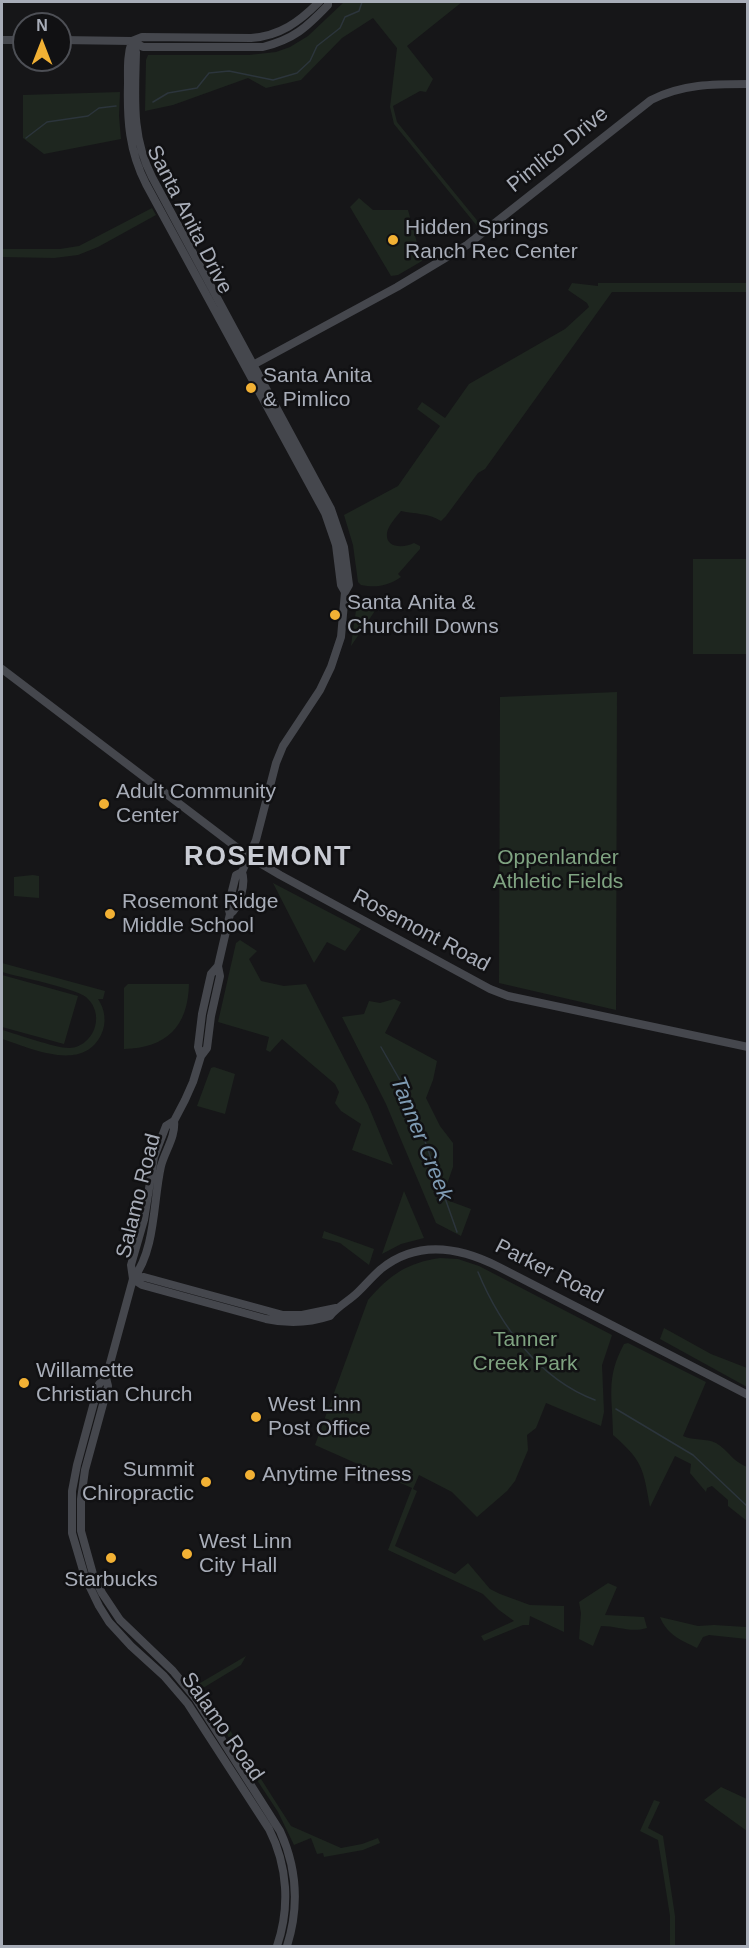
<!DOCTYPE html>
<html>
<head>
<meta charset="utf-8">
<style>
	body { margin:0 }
	#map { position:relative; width:749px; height:1948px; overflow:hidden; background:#161618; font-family:Arial,sans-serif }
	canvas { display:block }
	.frame { position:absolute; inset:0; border:3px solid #a8adb8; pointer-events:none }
	.north { position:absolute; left:12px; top:12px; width:60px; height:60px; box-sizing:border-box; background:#111113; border:2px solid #4d4f55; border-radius:50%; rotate:0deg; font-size:16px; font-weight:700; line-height:24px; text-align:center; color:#a8adb8 }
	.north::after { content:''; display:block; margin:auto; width:21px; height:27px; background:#f2b134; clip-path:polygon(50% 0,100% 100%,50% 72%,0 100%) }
</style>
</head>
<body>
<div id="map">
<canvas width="749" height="1948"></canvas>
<div class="frame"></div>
<div class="north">N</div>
</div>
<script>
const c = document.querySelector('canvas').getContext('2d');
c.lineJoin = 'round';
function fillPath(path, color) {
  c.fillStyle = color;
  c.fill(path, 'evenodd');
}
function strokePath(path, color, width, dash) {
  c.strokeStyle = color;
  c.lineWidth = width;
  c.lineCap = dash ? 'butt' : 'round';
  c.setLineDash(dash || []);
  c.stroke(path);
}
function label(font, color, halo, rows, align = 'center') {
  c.font = font + ' Arial,sans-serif';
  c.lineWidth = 5;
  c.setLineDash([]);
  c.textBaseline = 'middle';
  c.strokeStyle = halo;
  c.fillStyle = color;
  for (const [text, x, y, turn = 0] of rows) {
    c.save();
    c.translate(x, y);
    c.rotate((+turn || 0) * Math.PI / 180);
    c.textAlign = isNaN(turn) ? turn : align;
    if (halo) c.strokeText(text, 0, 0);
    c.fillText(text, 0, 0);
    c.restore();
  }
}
fillPath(new Path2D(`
	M344 2H462L407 46 433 79 426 92 420 91 393 106 397 122 480 224 477 226 394 124 390 107 397 48 373 18 342 38 301 80 266 88 248 78 173 105 145 111 146 60 148 55H249L276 52 290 47 308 36Z
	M120 92 119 116 121 139 44 154 23 138V95Z
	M359 198 373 210H408L422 261 398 275 391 276 350 207Z
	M152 208 156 215 98 247 78 255 54 258 2 257V249H60L79 246Z
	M572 283 598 286V283H747L748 292H612L485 469 478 473 446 516 441 521C429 513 414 514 401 511 396 517 388 526 387 533 385 549 405 548 414 543L420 546V549L398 574 401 577C388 586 376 588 361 585L358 582 353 545 344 515 398 486 440 426 417 409 422 402 445 418 469 384 565 329 589 307 587 303 568 290Z
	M693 559H747V654H693Z
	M363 599H383L351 646 357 603Z
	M617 692 616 1010 499 983 500 697Z
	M33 875 39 876V898L14 896V877Z
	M273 883 361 929 345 951 327 942 314 963Z
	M240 940 257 951 249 959 261 981 284 986 306 984 368 1105 393 1165 352 1150 361 1124 341 1111 335 1103 339 1092 335 1084 282 1039 270 1052 266 1050 269 1037 218 1022 236 943Z
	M2 963 105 991 103 999H98C105 1009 107 1023 101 1035 82 1073 31 1048 2 1039V1030C17 1034 55 1048 69 1048 83 1048 95 1035 96 1021 97 1012 93 1003 86 997 74 988 19 977 2 972Z
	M2 975 78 996 64 1044 2 1027Z
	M128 984H189C188 1027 166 1048 124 1049V988Z
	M394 999 401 1002 385 1033 437 1061 433 1080 426 1098 440 1126 453 1143V1167L446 1187 452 1202 471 1209 461 1236 436 1223 386 1104 342 1017 364 1014 369 1001 380 1003Z
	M214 1067 235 1074 225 1114 197 1106 211 1068Z
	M404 1191 424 1238 401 1244 382 1254Z
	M324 1231 374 1249 369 1265 340 1243 322 1238Z
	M440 1258 458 1259 479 1266 612 1335 602 1365 604 1412 601 1426 546 1403 536 1428 527 1435 528 1450 515 1481 507 1491 477 1517 452 1492 419 1475 413 1489 417 1491 395 1546 455 1574 468 1563 490 1589 500 1594 530 1605 564 1606V1632L530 1616 529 1625H523L484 1641 481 1636 514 1621 499 1610 483 1594 388 1550 412 1488 315 1445 368 1300C390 1275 406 1263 440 1258Z
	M664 1328 711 1354 747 1368V1387L660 1339Z
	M628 1343 706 1382 683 1436C693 1441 707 1438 716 1443 729 1451 732 1461 747 1467V1521L728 1506V1500L712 1486 707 1488 706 1492 690 1473 691 1464 675 1456 650 1507C643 1469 644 1462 613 1435 613 1398 605 1379 624 1344Z
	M608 1583 617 1587 605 1615 644 1617 647 1628C631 1633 618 1626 601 1626L593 1646 579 1639 581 1613 579 1602Z
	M660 1617 698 1626 714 1625 746 1627 747 1639 709 1635 703 1637 697 1648C681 1640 667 1635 660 1617Z
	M246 1656 241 1665 203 1688 291 1826 341 1848 362 1844 378 1838 380 1843 363 1850 324 1857 323 1853 317 1854 311 1838 294 1845 278 1812 195 1686Z
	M721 1787 747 1799V1831L704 1800Z
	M654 1800 660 1802 648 1828 663 1836 675 1916V1946H670V1916L658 1840 640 1831Z`), '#1e261f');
strokePath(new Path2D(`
	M153 102 168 93 197 88 209 73 229 71 273 80 297 73 310 61 317 46 340 28 345 17 359 11 362 2
	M26 138 47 122 88 116 99 108 116 106
	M381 1047 409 1096 457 1232
	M478 1272C500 1325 539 1379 595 1400
	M616 1409 693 1455 748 1507`), '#2c353c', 1.5);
strokePath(new Path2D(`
	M2 40H24
	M60 40 132 41 143 47H263C294 39 306 28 328 5V2
	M132 41 136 52C135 97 131 136 152 177L331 509 344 547 349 585 345 592 341 637 331 667 320 690 283 746 276 763 256 840 242 872 236 875 228 907 230 914 218 966 211 974 202 1014 198 1047 201 1056
	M132 41C127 55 128 69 128 83 127 120 129 151 146 184L325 513 336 545 341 585 345 592
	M132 41 142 37 251 38C280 36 299 22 319 2
	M251 366 397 287 467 245 651 100C682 84 713 84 748 84
	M2 669 248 856 280 875 490 989 508 996 748 1047
	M230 914C240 907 246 883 242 872
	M218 966 220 976 211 1016 207 1048 201 1056 193 1082 185 1100 174 1121 166 1126 154 1157 144 1220 131 1265 133 1279 106 1378 108 1386 85 1470 81 1499V1531L93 1574 102 1593 120 1620 173 1671 196 1699 280 1831C297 1868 299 1908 287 1946
	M133 1279 142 1285 266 1319C289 1324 309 1323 330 1316 338 1306 349 1301 358 1292 366 1284 373 1276 381 1269 418 1239 460 1247 499 1267L748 1395
	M133 1279 144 1277 283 1315H302L336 1308
	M133 1279C156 1249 153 1201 161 1166 165 1151 176 1136 174 1121
	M106 1378 99 1384 77 1465 72 1491V1533L85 1577 99 1606 109 1622 131 1646 164 1676 188 1704 269 1829C288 1866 290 1908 277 1946`), '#45474d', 8);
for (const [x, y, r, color] of [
	[393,240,6,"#f2b134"],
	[251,388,6,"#f2b134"],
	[335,615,6,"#f2b134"],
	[104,804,6,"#f2b134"],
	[110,914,6,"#f2b134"],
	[24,1383,6,"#f2b134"],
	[256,1417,6,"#f2b134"],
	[250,1475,6,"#f2b134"],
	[206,1482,6,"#f2b134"],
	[187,1554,6,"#f2b134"],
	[111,1558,6,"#f2b134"]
]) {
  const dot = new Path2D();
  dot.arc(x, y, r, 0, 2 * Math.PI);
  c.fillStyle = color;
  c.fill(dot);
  strokePath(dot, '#111113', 2);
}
label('21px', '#a8adb8', '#111113', [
	["Pimlico Drive",558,150,-39],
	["Santa Anita Drive",189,220,63],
	["Rosemont Road",421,931,28],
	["Salamo Road",139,1196,-76],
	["Parker Road",549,1272,27],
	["Salamo Road",222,1727,55]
]);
label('21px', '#a8adb8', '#111113', [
	["Hidden Springs",405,228],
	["Ranch Rec Center",405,252],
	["Santa Anita",263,376],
	["& Pimlico",263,400],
	["Santa Anita &",347,603],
	["Churchill Downs",347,627],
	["Adult Community",116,792],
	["Center",116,816],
	["Rosemont Ridge",122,902],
	["Middle School",122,926],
	["Willamette",36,1371],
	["Christian Church",36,1395],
	["West Linn",268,1405],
	["Post Office",268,1429],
	["Summit",194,1470,"right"],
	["Chiropractic",194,1494,"right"],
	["Anytime Fitness",262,1475],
	["West Linn",199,1542],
	["City Hall",199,1566],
	["Starbucks",111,1580,"center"]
], 'left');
label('21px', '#7fa381', '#111113', [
	["Oppenlander",558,858],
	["Athletic Fields",558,882],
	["Tanner",525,1340],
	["Creek Park",525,1364]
]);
label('italic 22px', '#7f9bb3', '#111113', [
	["Tanner Creek",421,1139,68]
]);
c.letterSpacing = '1.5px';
label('bold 27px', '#c9ccd4', '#111113', [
	["ROSEMONT",268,858]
]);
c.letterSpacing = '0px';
</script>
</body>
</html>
